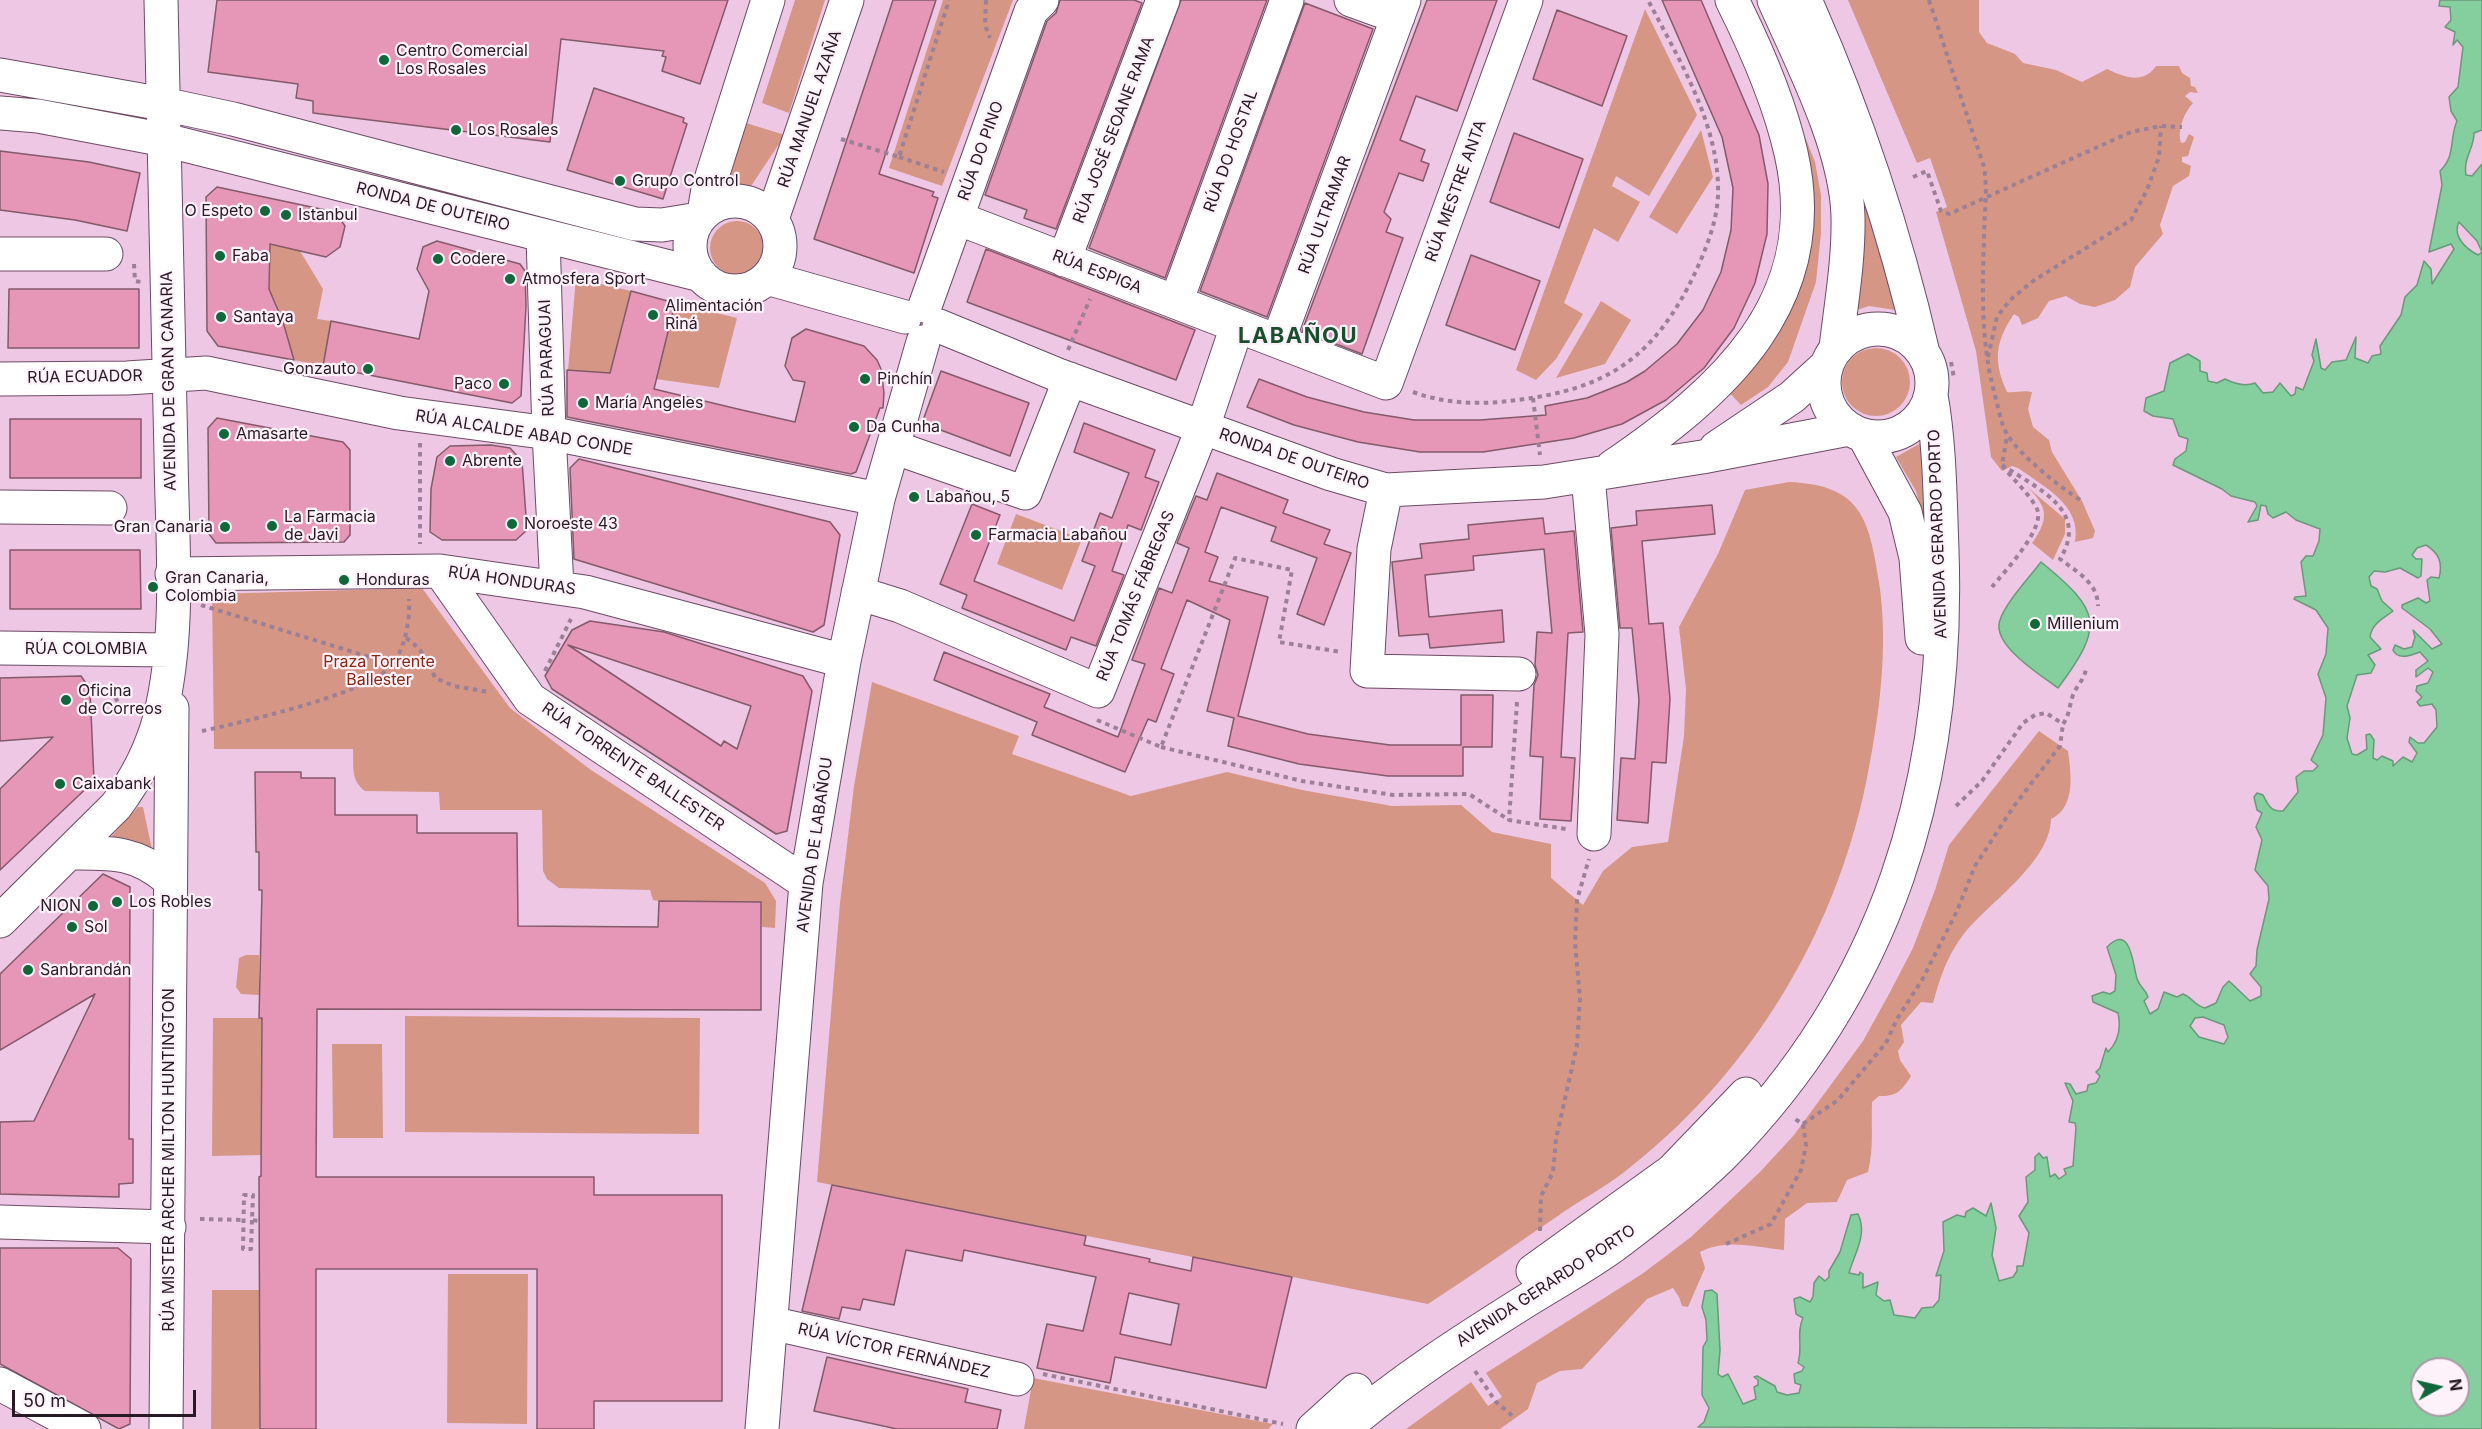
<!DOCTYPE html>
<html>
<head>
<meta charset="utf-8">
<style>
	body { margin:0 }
	#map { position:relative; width:2482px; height:1429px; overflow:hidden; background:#eec7e5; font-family:Inter,sans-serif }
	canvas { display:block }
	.north { position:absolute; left:2410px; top:1357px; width:60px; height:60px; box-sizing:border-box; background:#fdf1fa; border:2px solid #a89ba5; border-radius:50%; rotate:82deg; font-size:16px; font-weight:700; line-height:24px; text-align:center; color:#281a25 }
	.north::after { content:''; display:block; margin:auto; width:21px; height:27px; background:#0f673a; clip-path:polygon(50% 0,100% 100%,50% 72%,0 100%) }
	.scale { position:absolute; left:12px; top:1390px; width:184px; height:27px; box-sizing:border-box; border:3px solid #281a25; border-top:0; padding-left:8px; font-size:18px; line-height:21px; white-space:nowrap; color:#281a25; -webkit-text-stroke:4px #fdf1fa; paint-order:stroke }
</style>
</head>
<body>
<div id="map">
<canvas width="2482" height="1429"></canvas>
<div class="north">N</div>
<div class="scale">50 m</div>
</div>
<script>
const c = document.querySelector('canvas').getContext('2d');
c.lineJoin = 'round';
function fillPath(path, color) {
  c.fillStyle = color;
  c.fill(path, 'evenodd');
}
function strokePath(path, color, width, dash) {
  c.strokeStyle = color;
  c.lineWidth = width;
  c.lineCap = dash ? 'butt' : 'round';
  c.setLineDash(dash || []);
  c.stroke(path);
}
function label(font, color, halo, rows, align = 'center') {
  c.font = font + ' Inter,sans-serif';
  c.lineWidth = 4.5;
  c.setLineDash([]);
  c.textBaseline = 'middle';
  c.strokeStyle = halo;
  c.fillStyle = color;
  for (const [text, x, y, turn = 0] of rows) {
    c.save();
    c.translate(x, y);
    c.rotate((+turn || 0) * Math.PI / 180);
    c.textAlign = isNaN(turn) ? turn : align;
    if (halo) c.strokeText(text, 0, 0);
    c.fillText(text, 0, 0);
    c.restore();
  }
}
fillPath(new Path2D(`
	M795 0H825L789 113 762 103Z
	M943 0H1013L942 186 889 168Z
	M1739 0H1751L1815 162 1821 195V233L1816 282 1788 362 1768 387 1741 405 1723 386 1803 227Z
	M1848 0H1979V32L1987 43 2015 54 2023 63 2056 70 2082 82 2107 69C2124 77 2143 85 2156 66H2179L2182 73 2190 78 2191 86 2195 87 2198 93 2190 92 2185 96 2193 103C2184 113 2177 130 2181 143L2185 142 2189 134 2194 137 2188 156 2182 157V162L2191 166 2189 176 2173 186 2160 225 2163 234 2135 267 2130 287 2115 300 2095 307 2080 304 2066 296 2049 301 2038 318 2022 325 2019 317 2014 314C1995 342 1993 361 2007 392 2016 393 2023 390 2032 392L2028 409 2033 427 2049 440 2052 452 2082 501 2095 531 2093 538 2075 542C2082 505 2044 487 2018 468L2012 466 2002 471 1991 457 1976 351 1936 212 1947 207 1930 158 1917 163Z
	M1645 9 1697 115 1649 196 1616 176 1612 186 1640 202 1618 242 1594 228 1564 303 1583 314 1556 359 1536 380 1516 370Z
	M746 123 785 135 751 186 727 185Z
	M1701 130 1713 177 1677 234 1649 217Z
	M1860 188 1867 201 1895 310 1869 306 1857 310C1863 268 1865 230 1860 188Z
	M710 248a27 27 0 1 1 54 0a27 27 0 1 1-54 0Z
	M270 243 300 251 323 289 317 319 331 321 323 366 294 360 269 289Z
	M576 278 631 291 610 373 568 370Z
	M1601 301 1631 320 1605 364 1556 378Z
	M675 303 737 318 719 388 656 379Z
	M1842 382a34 34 0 1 1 68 0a34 34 0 1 1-68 0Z
	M1921 443 1932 554 1916 491 1896 457Z
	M1789 482C1861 485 1869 518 1879 582 1889 648 1879 718 1866 783 1834 937 1748 1077 1623 1173 1605 1187 1584 1198 1565 1211 1519 1242 1474 1274 1428 1304L817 1182 840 903 854 786 872 682 1019 736 1012 754 1131 796 1227 772 1302 790 1392 806 1461 805 1492 832 1551 844V878L1583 905 1603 871 1632 847 1668 842 1684 736 1686 689 1679 627 1718 554 1745 490Z
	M2025 485 2065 519V534L2053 560 2032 543C2050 518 2048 506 2025 485Z
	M1016 514 1082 539 1062 590 997 564Z
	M422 588 510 708 591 770 765 883 776 901 775 928 762 927 761 907 756 902 659 901 653 900 650 890 559 888 547 879 543 871 542 810H440L439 792 365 791C350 780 354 766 353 749H214L212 594Z
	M2039 731 2068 751C2071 774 2076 807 2051 819 2050 863 1989 902 1963 935 1947 956 1940 978 1933 1003L1921 1002 1901 1025 1904 1042 1898 1051 1900 1060 1911 1076C1902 1090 1897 1097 1879 1096L1872 1102C1871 1126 1874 1148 1868 1172L1847 1180 1837 1202 1807 1203 1785 1219 1784 1250C1756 1247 1725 1238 1700 1252L1705 1268 1688 1307 1682 1306 1679 1297 1673 1288 1647 1299 1582 1369 1560 1371 1537 1383 1528 1409 1500 1429H1406L1471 1382 1488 1406 1502 1397 1486 1373 1642 1274 1691 1237 1760 1172 1794 1135 1863 1041 1889 994 1913 948 1935 890 1949 845Z
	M138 807H143L154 859 109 839Z
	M246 955H259V995L241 994 236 987 239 958Z
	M405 1016 700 1018 699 1134 405 1132Z
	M213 1018H262L261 1155 212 1156Z
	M332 1044H382L383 1138H333Z
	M448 1274H528L527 1424 447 1423Z
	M212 1290H261L260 1427 258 1429H211Z
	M1033 1378 1273 1424 1268 1429H1024Z`), '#d59686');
const water = new Path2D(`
	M2440 0H2482V130L2474 133C2474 149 2463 158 2466 175L2472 176 2482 164V1429L1698 1427 1704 1422 1709 1408 1702 1395 1703 1347 1707 1340 1706 1320 1702 1307 1705 1291 1712 1290 1717 1294 1720 1350 1718 1374 1722 1377 1728 1374 1743 1404 1756 1399 1754 1387 1758 1385V1380L1754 1377 1757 1376 1775 1386 1777 1392 1787 1395 1799 1393 1801 1385 1795 1383 1794 1374 1802 1371 1804 1367 1798 1363C1803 1348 1796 1332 1803 1318L1796 1314 1794 1299 1800 1297 1810 1302 1813 1297 1814 1283 1819 1276 1825 1281 1829 1277V1271L1840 1252 1851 1215 1858 1214C1868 1235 1854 1254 1849 1273L1859 1275 1860 1272 1863 1274V1288L1878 1282 1876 1295 1884 1301 1890 1300 1894 1315 1915 1318 1922 1308 1933 1307 1939 1300 1941 1275 1936 1276 1944 1251 1943 1222 1957 1215 1965 1217 1966 1212 1973 1208 1986 1216 1991 1203 1996 1228 1992 1255 1999 1281 2013 1277 2017 1271V1266H2023L2029 1233 2019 1216 2028 1202 2026 1177 2035 1170V1157L2039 1153 2043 1158 2047 1157 2050 1177 2055 1174 2059 1179 2066 1174 2064 1169 2073 1166 2076 1128 2075 1123 2069 1122 2073 1101 2065 1083 2070 1084 2076 1094 2087 1091 2088 1085 2096 1083 2100 1076 2096 1072 2100 1068 2106 1048 2108 1052C2119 1041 2121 1027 2118 1013L2093 1002 2092 996 2103 992 2110 994 2115 991 2116 975 2107 947C2133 920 2133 973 2138 981 2141 988 2146 990 2148 997L2144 1001 2150 1014 2158 1009 2164 992 2177 997 2183 994C2192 997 2195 1006 2205 1008L2216 1003 2223 987 2229 981 2250 1001 2261 996V987L2250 974 2256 966 2257 950 2269 899 2268 886 2255 870 2262 840 2256 827 2262 813 2257 810 2254 797 2257 793 2263 795C2268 805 2271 812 2283 811L2298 792 2296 777 2304 771H2313L2318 766 2311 760 2323 735 2326 698 2318 674 2326 654 2328 628 2316 610 2294 599 2295 597 2306 596 2301 562 2306 556H2313L2319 541 2320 529 2296 520 2286 512 2273 518 2268 514 2266 506 2261 505 2258 520 2248 522 2257 506 2255 502 2231 496 2222 489 2173 465 2175 459 2186 451 2188 439 2179 436 2173 419 2153 416 2144 411 2146 398 2164 391 2170 363 2188 354 2200 361V371L2207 373 2208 381 2217 383 2225 379C2235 384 2245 387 2255 383L2263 393 2273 392 2280 383 2291 396 2295 394 2296 387 2303 390 2314 361 2312 355 2316 339 2321 368 2325 370 2332 362 2346 360 2356 337 2355 358 2368 363 2372 356 2381 354 2380 346 2401 315 2405 297 2417 285 2424 261 2431 269 2432 284 2454 249 2451 244 2429 252 2442 185 2440 171C2456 156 2449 139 2457 121L2451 111 2449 97 2458 87 2463 47 2457 40 2453 45 2455 32 2445 27 2451 20 2450 7 2439 6ZM2459 222 2477 241 2482 252 2478 255C2466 249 2452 236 2459 222ZM2426 545C2439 553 2443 563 2439 578L2431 577 2427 580 2430 601 2426 603 2418 598 2402 605V608L2430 629 2442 644 2432 649 2413 630 2415 637 2412 647 2404 649 2395 645 2393 650C2398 661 2411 655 2420 652L2428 661 2416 670V677L2428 668 2433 672 2428 683 2417 686 2416 691 2422 697 2417 702 2420 706 2432 704 2436 710 2437 727 2424 743H2418L2410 737 2409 742 2417 753 2412 762 2403 757 2393 766V761L2382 756 2377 760 2373 758 2374 740 2370 734 2366 735 2367 749 2357 755 2352 754 2347 738 2350 718 2347 706 2357 675 2371 673 2375 665 2368 655 2381 649 2370 637C2372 623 2383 619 2393 611L2382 601 2377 589 2371 586 2369 577 2374 571 2385 572 2400 568 2418 578 2421 576 2422 559H2416L2412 555 2417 548ZM2203 1017 2224 1025 2228 1037 2224 1044 2199 1037 2190 1026 2195 1018ZM2422 1369H2458V1405H2422Z
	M2041 562C2101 611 2105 625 2058 688 2041 675 1991 645 2000 620 2006 602 2029 578 2041 562Z`);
fillPath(water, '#85cf9e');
strokePath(water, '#69997a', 1.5);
const building = new Path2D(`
	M217 0H728L700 84 662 71 666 57 662 56 664 51 561 39 550 142 313 113V101L296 98 298 84 208 72Z
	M893 0H936L879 174 934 192 932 196 938 198 914 273 814 239Z
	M1060 0H1134L1142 3 1056 229 1024 218 1027 210 985 195 1047 21 1056 13Z
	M1181 0H1267L1165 278 1089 248Z
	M1427 0H1497L1457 111 1416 96 1400 140 1425 150 1421 161 1429 164 1423 181 1399 173 1384 212 1391 219 1386 232 1403 238 1362 354 1302 331Z
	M1662 0H1701L1759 135 1768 184 1767 234 1755 283 1734 328 1704 368 1666 400 1622 424 1574 438 1483 452H1420L1358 442 1294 425 1247 407 1259 379 1307 397 1364 412 1414 420H1480L1546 415 1545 406 1587 398 1627 382 1645 371 1677 344 1703 310 1721 272 1731 230 1733 188 1722 137Z
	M1305 3 1373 29 1267 317 1200 291Z
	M1557 10 1627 36 1602 106 1533 79Z
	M594 88 684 118 683 122 687 124 663 199 567 170Z
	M1514 133 1583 159 1559 228 1490 202Z
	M0 151 89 162 140 173 127 231 75 220 0 210Z
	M217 187 335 212 345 226 340 247 326 257 270 244 269 289 283 322 294 360 218 346 207 331 206 197Z
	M437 241 520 264 525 271 526 306 521 396 512 403 323 366 331 321 419 339 429 291 417 269 423 247Z
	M986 249 1195 330 1176 380 967 302Z
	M1471 255 1540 281 1515 350 1446 325Z
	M9 289H139V348H8Z
	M631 291 675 303 654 389 742 410 795 422 805 382 793 380 785 366 792 338 806 329 864 346 877 360 881 369 884 393 883 408H880L856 472 851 474 567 417V370L610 373Z
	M941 371 1029 403 1010 456 922 423Z
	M217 418 343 442 350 450V535L344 542 216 543 209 534 208 428Z
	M10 419H141V478H10Z
	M1084 423 1155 450 1145 477 1159 482 1141 530 1128 525 1112 571 1124 575 1096 646 1071 637 1066 650 962 608 967 595 940 584 972 504 1000 515 974 581 1074 621 1095 566 1082 561 1100 513 1112 518 1129 473 1074 452Z
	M491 445 510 448 522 461 527 530 516 540H442L430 532 431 489 437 457 450 446Z
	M579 459 830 522 840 535 824 625 813 632 574 559 570 468Z
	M1217 473 1288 500 1283 513 1330 530 1324 544 1351 553 1324 625 1297 614 1317 558 1271 541 1276 527 1221 507 1205 552 1218 557 1209 581 1268 597 1238 716 1308 734 1390 745H1461V695H1493L1492 747H1463V776H1388L1299 764 1228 746 1234 718 1207 711 1230 620 1187 600 1161 669 1174 674 1156 722 1148 719 1125 772 1032 735 1037 722 934 680 944 652 1050 694 1044 707 1118 737 1145 664 1132 660 1159 588 1172 593 1189 548 1177 543 1196 496 1207 500Z
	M1712 505 1715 534 1642 541 1649 624 1663 623 1670 699 1666 763 1652 762 1648 823 1617 820 1621 758 1635 759 1639 700 1632 628H1620L1611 528 1637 525 1636 511Z
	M1543 518 1545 534 1574 531 1583 632 1568 633 1561 757 1575 758 1571 821 1540 819 1543 757 1530 756 1534 685 1538 675 1535 665 1537 632 1552 633 1544 549 1473 556 1474 570 1425 575 1429 617 1502 610 1504 642 1430 648 1428 634 1399 636 1392 562 1422 558 1420 544 1469 539 1468 525Z
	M10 550H140L141 609H10Z
	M590 621 664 632 803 676 812 691 787 831 776 834 552 689 545 676 572 630ZM568 645 751 706 737 749 724 741 721 746Z
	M81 676 90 689 94 781 0 870V789L53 737 0 741V678Z
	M255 772H301V778H335V815H417V833H517L518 926 658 927 659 901 761 902V1010L317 1009 316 1177H594V1195H722V1401H594V1429H537V1269H316V1429H260L259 1177 261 1176 262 1018H259L262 890H259V852H256Z
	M103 874 130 887 129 1139H133V1183L119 1184V1197L0 1194V1122L34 1121 95 994 0 1050V974Z
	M832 1185 1086 1236 1084 1245 1150 1259 1149 1262 1191 1271 1193 1257 1292 1277 1266 1388 1115 1357 1110 1383 1037 1368 1047 1324 1083 1331 1096 1277 964 1250 962 1261 906 1250 894 1305 863 1299 860 1310 842 1307 839 1319 802 1311ZM1129 1293 1179 1304 1171 1345 1120 1334Z
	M0 1248H118L131 1259 130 1424 119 1429 0 1364Z
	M827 1357 968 1389 965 1402 1001 1410 997 1429H897L814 1411Z`);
fillPath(building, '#e697b7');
strokePath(building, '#835a6a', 1.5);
const minor = new Path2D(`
	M1351 0 1398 17
	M1774 0C1802 63 1846 147 1848 216 1849 260 1841 304 1836 348
	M1805 0C1856 114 1895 232 1923 353
	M0 75 163 104 233 119 635 224 662 225 699 219
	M0 113 38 116 165 140 701 275
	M690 246a45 45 0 1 1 90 0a45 45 0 1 1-90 0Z
	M704 213 708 189 768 0
	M957 218 1386 383 1526 0
	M772 219 847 0
	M543 236 549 433 557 587
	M0 254H106
	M1064 260 1163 0
	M767 278 905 317
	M1176 302 1287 0
	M925 306 1031 11 1042 0
	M939 326 1058 375 1331 474 1386 490 1544 482 1702 457 1849 429
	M1824 383a54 54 0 1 1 108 0a54 54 0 1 1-108 0Z
	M1278 341 1404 0
	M0 379 127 378 206 373 399 413 549 433 878 499
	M1864 436 1905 512 1916 558 1922 638
	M893 447 1025 493 1070 379
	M1716 448 1792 397 1826 366
	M1612 467C1722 392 1825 302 1791 153 1779 100 1756 48 1732 0
	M1588 476 1602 634 1594 834
	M1386 490 1374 549 1367 671 1519 674
	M0 507 110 508
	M440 571 530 699 806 883
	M172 574 440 571 585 592 844 661
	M858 593 900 606 1098 691 1203 427 1237 326
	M0 648 171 650
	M70 853C111 853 134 851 167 878
	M0 921 116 806C137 778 151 751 160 717 181 632 172 541 171 455 168 303 164 152 161 0
	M0 1222 169 1227
	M1533 1271 1672 1171 1746 1094
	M771 1323 1017 1379
	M0 1384 84 1429
	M166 1429 172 708
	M762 1429 806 883 844 661 878 499 923 342
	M1313 1429 1356 1390
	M1344 1429C1401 1380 1465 1339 1529 1299 1558 1281 1589 1264 1616 1244 1652 1217 1689 1188 1721 1157 1888 988 1950 783 1942 550 1940 498 1940 446 1931 395`);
strokePath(minor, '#6c4b65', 35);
strokePath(new Path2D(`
	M986 0 985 25 990 38
	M1929 0 1984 167C1988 192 1984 214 1984 240 1982 294 1981 347 1996 399 1999 411 2001 424 2007 434 2018 454 2062 489 2082 501
	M841 139 899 157 949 0
	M899 157 944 172
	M1913 177 1927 171 1941 211 1949 214 2131 132 2161 126 2182 127
	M134 264 135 281 141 282
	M1068 350 1090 299
	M1988 357 1997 317 2010 300 2033 281 2131 220 2147 190 2159 157 2161 126
	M1951 362 1954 378
	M1413 392C1446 404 1482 405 1517 400 1608 389 1655 357 1695 273 1706 249 1717 222 1718 195 1720 125 1679 60 1648 0
	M1533 398 1540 455
	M420 443V544
	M2002 465C2038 489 2090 510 2060 559 2077 572 2098 583 2098 606
	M1992 587C2004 572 2046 528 2037 509 2029 493 2013 480 2002 465L2007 436
	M201 605 392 664
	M406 638C422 649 428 660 435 678L454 686 489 692
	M545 671 571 619
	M100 690 112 693 122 708
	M1517 702 1509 820 1566 829
	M1097 720 1161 747 1235 558 1292 570 1279 642 1341 652
	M202 731C243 722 362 695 389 668 405 652 410 621 409 599
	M1161 747 1302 781 1393 795 1469 794 1509 820
	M1956 806 1982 781 2023 723 2035 715 2046 713 2063 724C2070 714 2069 706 2073 695 2077 685 2085 679 2086 668
	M1803 1124 1838 1100 1886 1043 1897 1019 1922 980 1957 911 1975 866 2014 806 2060 746 2063 724
	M200 1219 244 1220
	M252 1220 251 1249H243L244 1195H253L252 1220 259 1221
	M1540 1231 1541 1196 1553 1172 1556 1139 1577 1045 1580 998 1575 943 1577 900 1589 859
	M1726 1244 1771 1224 1801 1170 1806 1145 1803 1124 1795 1119
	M1475 1371 1496 1402 1515 1418
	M1043 1374 1283 1424`), '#9c8096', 4, [4.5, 4.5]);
strokePath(minor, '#fff', 33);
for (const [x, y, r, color] of [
	[384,60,6,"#0f673a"],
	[456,130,6,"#0f673a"],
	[620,181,6,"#0f673a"],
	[265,211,6,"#0f673a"],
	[286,215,6,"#0f673a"],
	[220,256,6,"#0f673a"],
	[438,259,6,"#0f673a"],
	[510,279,6,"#0f673a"],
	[653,315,6,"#0f673a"],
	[221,317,6,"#0f673a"],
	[368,369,6,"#0f673a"],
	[865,379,6,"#0f673a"],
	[504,384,6,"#0f673a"],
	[583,403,6,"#0f673a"],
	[854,427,6,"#0f673a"],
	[224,434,6,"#0f673a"],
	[450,461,6,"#0f673a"],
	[914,497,6,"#0f673a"],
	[512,524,6,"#0f673a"],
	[272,526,6,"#0f673a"],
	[225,527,6,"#0f673a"],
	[976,535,6,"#0f673a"],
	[344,580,6,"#0f673a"],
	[153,587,6,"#0f673a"],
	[2035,624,6,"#0f673a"],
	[66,700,6,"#0f673a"],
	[60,784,6,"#0f673a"],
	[117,902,6,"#0f673a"],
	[93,906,6,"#0f673a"],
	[72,927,6,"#0f673a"],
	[28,970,6,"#0f673a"]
]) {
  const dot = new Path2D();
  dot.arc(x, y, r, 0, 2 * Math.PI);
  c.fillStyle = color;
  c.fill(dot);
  strokePath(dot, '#fdf1fa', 2);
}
label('16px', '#281a25', '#fdf1fa', [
	["Centro Comercial",396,51],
	["Los Rosales",396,69],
	["Los Rosales",468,130],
	["Grupo Control",632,181],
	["O Espeto",253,211,"right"],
	["Istanbul",298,215],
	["Faba",232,256],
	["Codere",450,259],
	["Atmosfera Sport",522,279],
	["Alimentación",665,306],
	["Riná",665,324],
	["Santaya",233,317],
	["Gonzauto",356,369,"right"],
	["Pinchín",877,379],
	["Paco",492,384,"right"],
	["María Angeles",595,403],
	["Da Cunha",866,427],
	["Amasarte",236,434],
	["Abrente",462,461],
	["Labañou, 5",926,497],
	["La Farmacia",284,517],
	["de Javi",284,535],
	["Noroeste 43",524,524],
	["Gran Canaria",213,527,"right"],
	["Farmacia Labañou",988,535],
	["Gran Canaria,",165,578],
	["Colombia",165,596],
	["Honduras",356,580],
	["Millenium",2047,624],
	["Oficina",78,691],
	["de Correos",78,709],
	["Caixabank",72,784],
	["Los Robles",129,902],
	["NION",81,906,"right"],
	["Sol",84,927],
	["Sanbrandán",40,970]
], 'left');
label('16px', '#281a25', '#fdf1fa', [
	["RÚA MANUEL AZAÑA",810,109,-71],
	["RÚA JOSÉ SEOANE RAMA",1114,130,-69],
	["RÚA DO PINO",981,151,-70],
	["RÚA DO HOSTAL",1231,151,-70],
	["RÚA MESTRE ANTA",1456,191,-70],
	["RONDA DE OUTEIRO",433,207,14],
	["RÚA ULTRAMAR",1325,215,-70],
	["RÚA ESPIGA",1097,272,21],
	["RÚA PARAGUAI",547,358,-92],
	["RÚA ECUADOR",85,377,-1],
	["AVENIDA DE GRAN CANARIA",169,381,-91],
	["RÚA ALCALDE ABAD CONDE",524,433,9],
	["RONDA DE OUTEIRO",1294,459,19],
	["AVENIDA GERARDO PORTO",1938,534,-92],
	["RÚA HONDURAS",512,581,8],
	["RÚA TOMÁS FÁBREGAS",1136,596,-68],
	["RÚA COLOMBIA",86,649],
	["RÚA TORRENTE BALLESTER",633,767,34],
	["AVENIDA DE LABAÑOU",815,845,-82],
	["RÚA MISTER ARCHER MILTON HUNTINGTON",169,1160,-90],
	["AVENIDA GERARDO PORTO",1546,1286,-33],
	["RÚA VÍCTOR FERNÁNDEZ",894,1351,13]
]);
label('16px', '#862812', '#fdf1fa', [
	["Praza Torrente",379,662],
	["Ballester",379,680]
]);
c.letterSpacing = '1.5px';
label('bold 22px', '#184f2f', '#fdf1fa', [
	["LABAÑOU",1298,336]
]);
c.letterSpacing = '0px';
</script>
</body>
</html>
